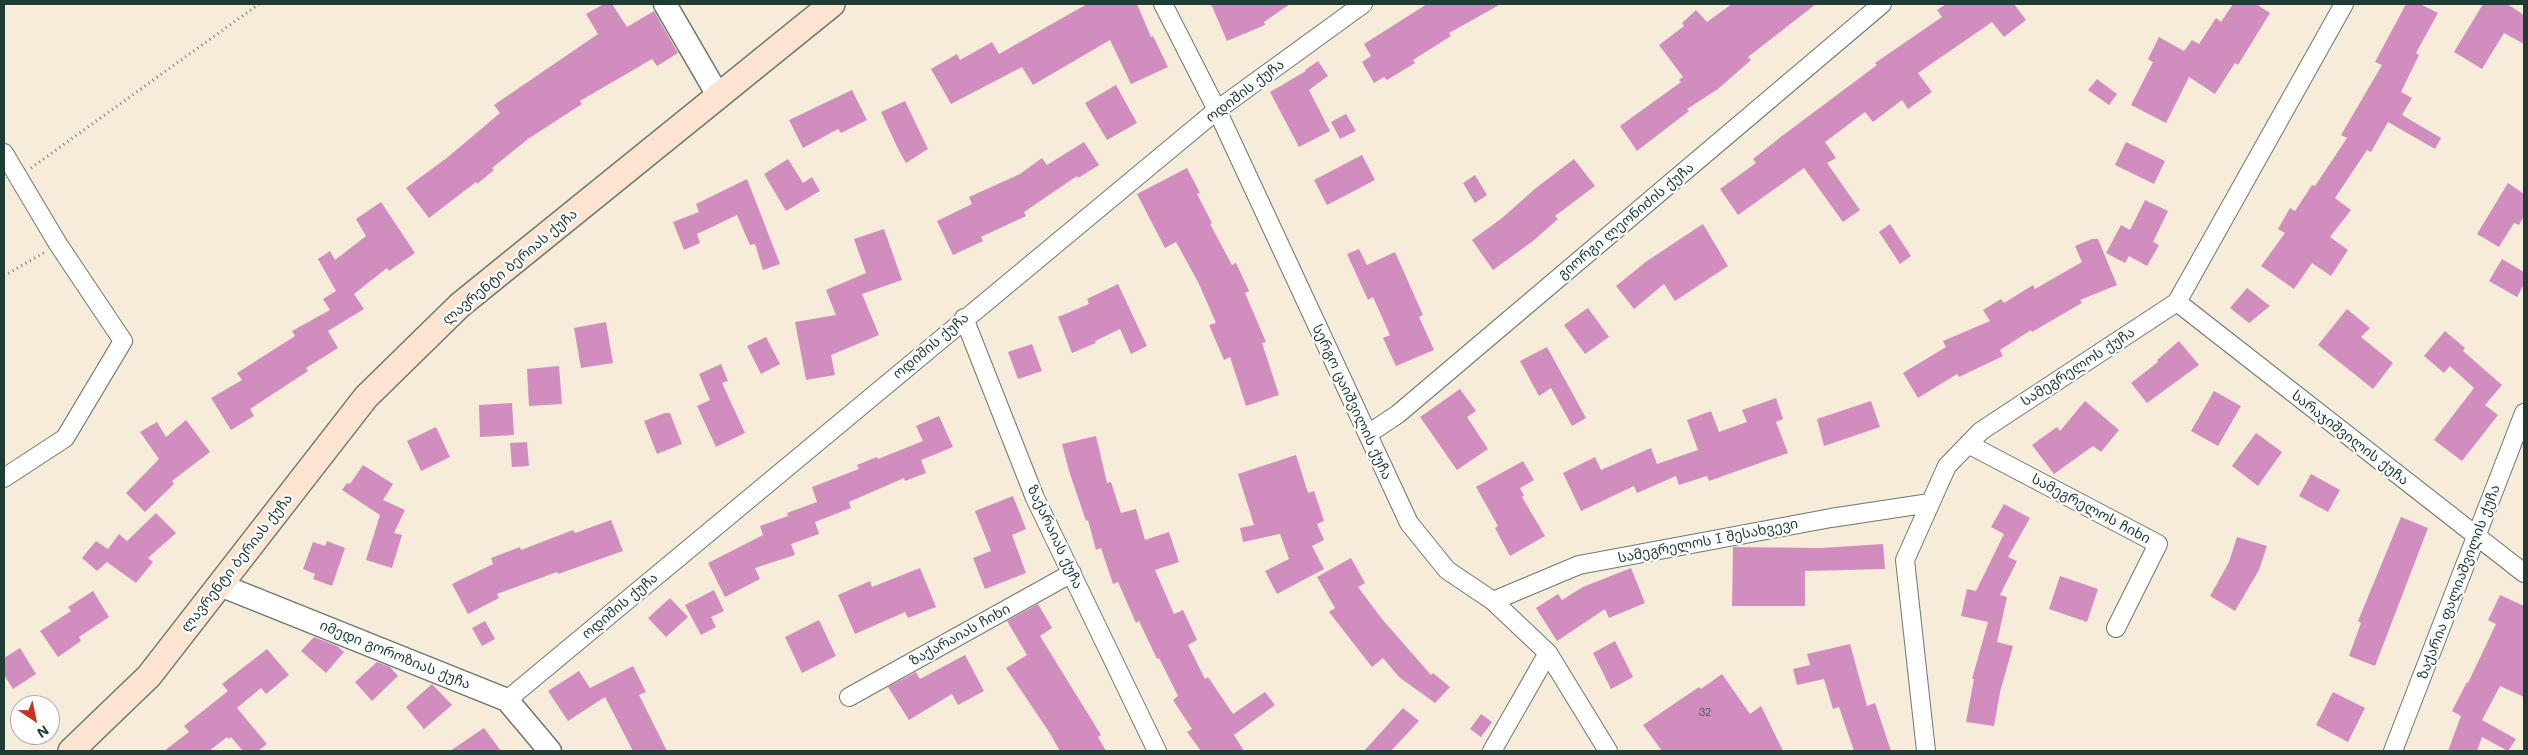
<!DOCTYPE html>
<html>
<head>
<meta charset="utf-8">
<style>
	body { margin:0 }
	#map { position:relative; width:2528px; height:755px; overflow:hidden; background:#f6ecd9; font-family:Mali,sans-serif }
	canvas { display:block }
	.frame { position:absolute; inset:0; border:5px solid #1f3d34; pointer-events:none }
	.north { position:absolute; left:10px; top:695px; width:50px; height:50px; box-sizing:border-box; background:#fff; border:1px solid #a5b1ae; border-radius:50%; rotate:146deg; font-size:14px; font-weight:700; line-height:20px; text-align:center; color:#1f3d34 }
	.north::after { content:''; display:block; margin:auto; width:18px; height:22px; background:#c8321e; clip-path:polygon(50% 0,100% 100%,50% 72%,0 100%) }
</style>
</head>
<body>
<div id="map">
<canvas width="2528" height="755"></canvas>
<div class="frame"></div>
<div class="north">N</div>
</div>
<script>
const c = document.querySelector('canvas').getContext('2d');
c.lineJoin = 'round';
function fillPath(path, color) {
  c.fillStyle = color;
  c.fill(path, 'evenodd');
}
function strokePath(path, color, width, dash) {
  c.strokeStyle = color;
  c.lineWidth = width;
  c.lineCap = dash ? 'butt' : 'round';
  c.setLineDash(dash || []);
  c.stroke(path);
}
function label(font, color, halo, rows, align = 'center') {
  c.font = font + ' Mali,"Noto Sans Georgian",sans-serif';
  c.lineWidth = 4.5;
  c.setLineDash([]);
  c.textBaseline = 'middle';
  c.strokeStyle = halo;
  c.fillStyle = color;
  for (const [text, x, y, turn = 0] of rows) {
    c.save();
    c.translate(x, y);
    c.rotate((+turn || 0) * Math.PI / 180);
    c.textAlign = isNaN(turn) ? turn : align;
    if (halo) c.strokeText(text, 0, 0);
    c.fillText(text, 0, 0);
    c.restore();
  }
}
fillPath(new Path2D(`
	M604 4H612L627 27 654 11 678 53 657 66 652 59 580 101 582 104 528 139 492 168 494 170 477 184 476 182 429 218 406 188 448 157 500 113 494 105 598 34 586 14Z
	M1087 4H1137L1151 37 1153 36 1168 67 1131 84 1110 40 1033 85 1022 67 951 104 931 69 957 54 960 60 992 42 999 54Z
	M1211 4H1290L1264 22 1265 25 1227 41Z
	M1427 4H1501L1449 33 1451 36 1413 60 1415 63 1387 80 1384 77 1374 83 1362 62 1371 56 1364 44Z
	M1732 4H1816L1748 57 1751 60 1718 89 1687 109 1689 111 1637 151 1620 126 1681 82 1679 80 1683 77 1659 45 1684 26 1682 23 1696 10 1707 22Z
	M1946 4H2014L2026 20 2004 37 1992 22 1918 73 1932 92 1908 109 1902 100 1873 122 1865 112 1825 142 1836 158 1827 163 1860 210 1843 222 1804 168 1738 215 1720 189 1756 163 1753 159 1782 136 1877 65 1875 63 1942 17 1937 10Z
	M2233 4H2256L2270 13 2238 65 2235 63 2215 94 2189 77 2166 123 2131 105 2153 62 2148 59 2159 37 2184 51 2192 40 2199 44 2216 18 2221 22Z
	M2406 4H2420L2438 13 2416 53 2419 55 2401 92 2412 98 2402 115 2441 138 2435 149 2388 122 2371 152 2367 150 2335 198 2351 210 2330 237 2348 250 2331 276 2312 263 2294 289 2261 266 2285 233 2278 229 2290 208 2295 211 2312 185 2315 186 2347 138 2341 135 2382 65 2375 62Z
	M2483 4H2507L2524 15V44L2504 33 2482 69 2454 52Z
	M1318 61 1328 76 1309 90 1330 131 1299 147 1270 92 1306 71 1305 70Z
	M2097 79 2117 94 2109 105 2088 90Z
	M1116 85 1137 123 1107 140 1085 103Z
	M852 90 867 120 841 133 838 129 803 148 789 120Z
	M905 101 928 149 906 163 898 149 881 112Z
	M1346 114 1356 131 1340 139 1331 122Z
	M1084 142 1099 165 1078 178 1077 176 1024 212 1026 216 981 237 983 241 953 255 937 221 972 204 969 197 1020 174 1042 158 1047 165Z
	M2126 142 2165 161 2154 184 2115 165Z
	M1362 155 1375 180 1327 205 1314 180Z
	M788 159 803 183 812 177 820 191 786 211 764 174Z
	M1574 159 1595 186 1555 216 1558 219 1533 241 1493 270 1472 240 1502 218 1536 188Z
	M1187 168 1200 193 1197 194 1212 223 1210 224 1232 265 1236 263 1249 291 1245 293 1266 342 1262 343 1279 395 1246 406 1230 357 1224 360 1209 325 1216 323 1198 282 1176 242 1165 248 1137 194Z
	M1475 175 1487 195 1475 203 1463 183Z
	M747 179 780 264 763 270 755 244 750 245 737 215 697 234 700 243 684 250 673 222 699 212 696 204Z
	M2508 183 2524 194V216L2519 225 2514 223 2499 247 2477 234Z
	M2145 200 2168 211 2153 242 2159 245 2147 266 2129 256 2125 263 2106 253 2121 225 2130 230Z
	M381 202 415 253 389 271 387 268 354 294 364 309 328 331 338 348 306 368 308 371 250 409 254 416 231 430 211 398 242 380 237 373 295 336 292 331 330 310 323 299 336 291 318 259 330 251 335 260 366 236 356 219Z
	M1703 224 1728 266 1675 301 1664 284 1634 309 1616 286 1647 261Z
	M1890 224 1911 256 1900 264 1879 232Z
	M884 229 902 280 862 294 879 335 831 355 835 375 806 380 795 322 836 315 826 290 866 273 854 239Z
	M2092 239H2098L2117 285 2080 300 2082 303 2032 332 2031 330 2000 350 2003 356 1959 377 1957 374 1918 398 1903 373 1946 347 1943 341 1990 321 1983 310 2001 299 2004 303 2033 285 2035 289 2082 262 2075 246Z
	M1359 249 1367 265 1395 252 1423 315 1419 317 1434 350 1396 366 1383 338 1390 335 1373 297 1368 300 1347 254Z
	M2502 259 2524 272V284L2517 297 2489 281Z
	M1118 284 1147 346 1131 354 1120 329 1095 341 1096 343 1072 353 1058 317 1089 304 1087 299Z
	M2247 288 2270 306 2249 323 2230 308Z
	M1588 308 1609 337 1585 354 1564 325Z
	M2347 309 2370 328 2361 337 2393 363 2373 389 2318 345Z
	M606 322 613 363 581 368 574 328Z
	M2445 331 2465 348 2463 351 2502 385 2485 405 2498 415 2462 461 2434 440 2474 388 2450 366 2444 373 2424 356Z
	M766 337 780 364 761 374 747 346Z
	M2179 341 2199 365 2147 403 2131 383 2158 362 2157 360Z
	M1032 344 1042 371 1018 379 1008 352Z
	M1547 347 1586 418 1572 426 1551 388 1539 396 1520 361Z
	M721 364 728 381 722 383 745 433 716 447 697 406 710 400 699 374Z
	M559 366 562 404 529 406 527 369Z
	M1460 389 1476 411 1467 417 1488 449 1457 470 1420 417Z
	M2214 391 2241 406 2218 446 2191 431Z
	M1776 398 1783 419 1776 422 1788 453 1709 481 1707 476 1679 485 1676 476 1637 493 1634 486 1581 511 1563 473 1595 457 1601 470 1651 448 1657 464 1698 450 1687 420 1711 411 1719 432 1747 422 1742 410Z
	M1871 401 1880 427 1824 446 1817 419Z
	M2085 401 2119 430 2101 452 2093 446 2054 474 2032 445 2057 427 2060 431Z
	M512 403 514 435 480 437 479 405Z
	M665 413H670L682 444 657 454 644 421Z
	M939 416 953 447 921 460 926 473 905 481 904 478 849 502 851 508 815 522 819 534 791 544 795 555 755 568 760 579 725 597 708 563 763 535 760 526 788 516 787 513 817 502 812 487 859 469 857 465 877 457 878 459 923 441 916 426Z
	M186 420 210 452 172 481 174 484 145 512 126 493 159 459 140 432 157 422 166 437Z
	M436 427 450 457 421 471 407 441Z
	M2256 433 2282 452 2258 486 2232 466Z
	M1096 436 1107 483 1111 482 1121 513 1136 509 1145 540 1169 532 1179 562 1155 570 1174 614 1183 610 1197 640 1188 645 1205 679 1208 677 1233 714 1265 692 1275 705 1234 735 1244 751H1201L1187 732 1192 729 1173 700 1178 696 1159 658 1157 659 1139 621 1136 623 1118 582 1113 584 1101 548 1096 550 1088 520 1086 521 1069 471 1062 444Z
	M527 442 529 466 512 467 510 443Z
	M1296 455 1308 493 1314 491 1324 521 1317 524 1324 540 1312 546 1324 569 1277 594 1265 571 1289 559 1280 534 1243 542 1240 528 1254 525 1238 474Z
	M1523 461 1534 480 1520 488 1524 495 1522 497 1545 536 1510 556 1495 528 1498 526 1476 487Z
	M363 465 393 484 383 500 405 510 394 533 402 535 392 568 366 560 380 515 342 490 347 483 350 484Z
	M2311 474 2340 490 2328 512 2299 496Z
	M1013 496 1026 529 1012 535 1026 573 985 589 973 558 991 551 975 511Z
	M2004 504 2030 518 2008 557 2017 561 2000 595 2007 597 1997 642 2013 646 2000 692 1994 726 1966 722 1974 679H1972L1988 622 1961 616 1967 589 1976 591 2004 534 1991 527Z
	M156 513 176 533 148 558 153 562 136 583 107 562 97 571 82 558 96 541 108 549 119 534 127 541Z
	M2401 517 2428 528 2375 666 2349 656 2361 623 2358 621Z
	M611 520 623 551 558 574 557 572 497 594 499 598 468 614 452 584 493 564 491 558 520 547 521 550 573 530 575 533Z
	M2237 537 2267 546 2259 570 2235 611 2210 596 2229 562Z
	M327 541 345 548 332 586 313 579 315 574 303 569 313 542 325 546Z
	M1883 544 1885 569 1805 571V606H1732L1733 547 1821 548Z
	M1351 558 1365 583 1358 587 1382 619 1431 675 1433 673 1450 687 1435 703 1399 677 1383 658 1372 667 1329 612 1335 608 1317 577Z
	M920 568 936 607 908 618 905 612 855 634 838 595 870 581 872 587Z
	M1631 568 1645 603 1609 618 1605 609 1557 641 1536 608 1558 594 1562 600 1583 587Z
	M2060 576 2098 589 2087 622 2049 609Z
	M714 590 724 611 711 617 716 627 701 635 685 605Z
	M93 591 109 617 79 637 81 641 58 657 40 631 71 611 68 607Z
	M2500 595 2524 606V697L2500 686 2482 720 2516 739 2508 751 2482 737 2477 751H2448L2461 716 2452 711 2467 682 2468 683 2496 624 2488 620Z
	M670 598 688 617 666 637 648 618Z
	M1038 604 1052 628 1040 636 1101 735 1098 737 1106 751H1060L1049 732 1006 668 1027 655 1007 621Z
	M819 620 836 656 802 673 785 637Z
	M485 621 495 639 482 646 472 628Z
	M314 637 337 646 344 652 326 673 301 651Z
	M1615 641 1633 677 1611 689 1593 653Z
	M1850 644 1867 706 1875 703 1891 751H1854L1839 707 1833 709 1824 679 1797 685 1793 669 1810 665 1807 654Z
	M20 648 36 674 13 689 4 675V658Z
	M267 649 289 675 266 694 261 688 237 708 267 744 258 751H243L231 737 229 739 227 737 209 751H164L189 732 184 726 228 691 222 684Z
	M965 655 984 691 958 705 952 694 909 720 888 687 916 672 920 679Z
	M377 662 390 667 398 676 372 701 355 682Z
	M633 666 646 692 639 695 667 751H633L605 697 568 721 548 691 579 671 590 688Z
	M1722 674 1750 714 1761 706 1783 751H1662L1643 725 1699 687 1701 689Z
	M432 684 452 705 424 729 406 707Z
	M2333 692 2365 708 2348 742 2316 725Z
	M1403 708 1419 721 1391 751H1364Z
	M1481 714 1492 722 1481 737 1470 729Z
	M484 728 501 751H450Z`), '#d28dbf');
const minor = new Path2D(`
	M1163 4 1217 110 1409 523 1447 570 1493 601 1548 653 1608 751
	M4 153 58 244 123 341 65 438 4 478
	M2177 302 2524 573
	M964 318 1035 498 1157 751
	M1368 434 1398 414 1882 4
	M1968 444 2158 544 2116 628
	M1493 601 1579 565 1831 518 1930 503
	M849 697 1072 573
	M507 700 1217 110 1363 4
	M1492 751 1548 653
	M1926 751 1905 560 1947 466 1981 431 2177 302 2344 4
	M2393 751 2524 413`);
const tertiary = new Path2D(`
	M665 4 719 97
	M220 585 507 700 550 751`);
const secondary = new Path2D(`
	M71 751 149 676 366 397 460 305 832 4`);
strokePath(minor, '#6a7a6e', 20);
strokePath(tertiary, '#6a7a6e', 25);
strokePath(secondary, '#6a7a6e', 28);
strokePath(new Path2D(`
	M31 168 259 4
	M4 276 45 252`), '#6a7a6e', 3, [1, 4]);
strokePath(minor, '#fff', 18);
strokePath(tertiary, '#fff', 22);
strokePath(secondary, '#fde4d1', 25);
label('11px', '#4c5157', null, [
	["32",1705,713]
]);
label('14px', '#1f3d34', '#fff', [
	["ოდიშის ქუჩა",1245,91,-37],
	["გიორგი ლეონიძის ქუჩა",1626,221,-40],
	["ლავრენტი ბერიას ქუჩა",510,267,-40],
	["ოდიშის ქუჩა",931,346,-40],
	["სამეგრელოს ქუჩა",2078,367,-33],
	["სერგო ცაიშვილის ქუჩა",1352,402,65],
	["სარაჯიშვილის ქუჩა",2350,438,38],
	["სამეგრელოს ჩიხი",2091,509,28],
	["ზაქარაიას ქუჩა",1055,537,65],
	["სამეგრელოს I შესახვევი",1708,541,-11],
	["ლავრენტი ბერიას ქუჩა",237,563,-52],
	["ზაქარია ფალიაშვილის ქუჩა",2459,582,-69],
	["ოდიშის ქუჩა",620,606,-40],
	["ზაქარაიას ჩიხი",960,635,-29],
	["იმედი გოროზიას ქუჩა",395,655,22]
]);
</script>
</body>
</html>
